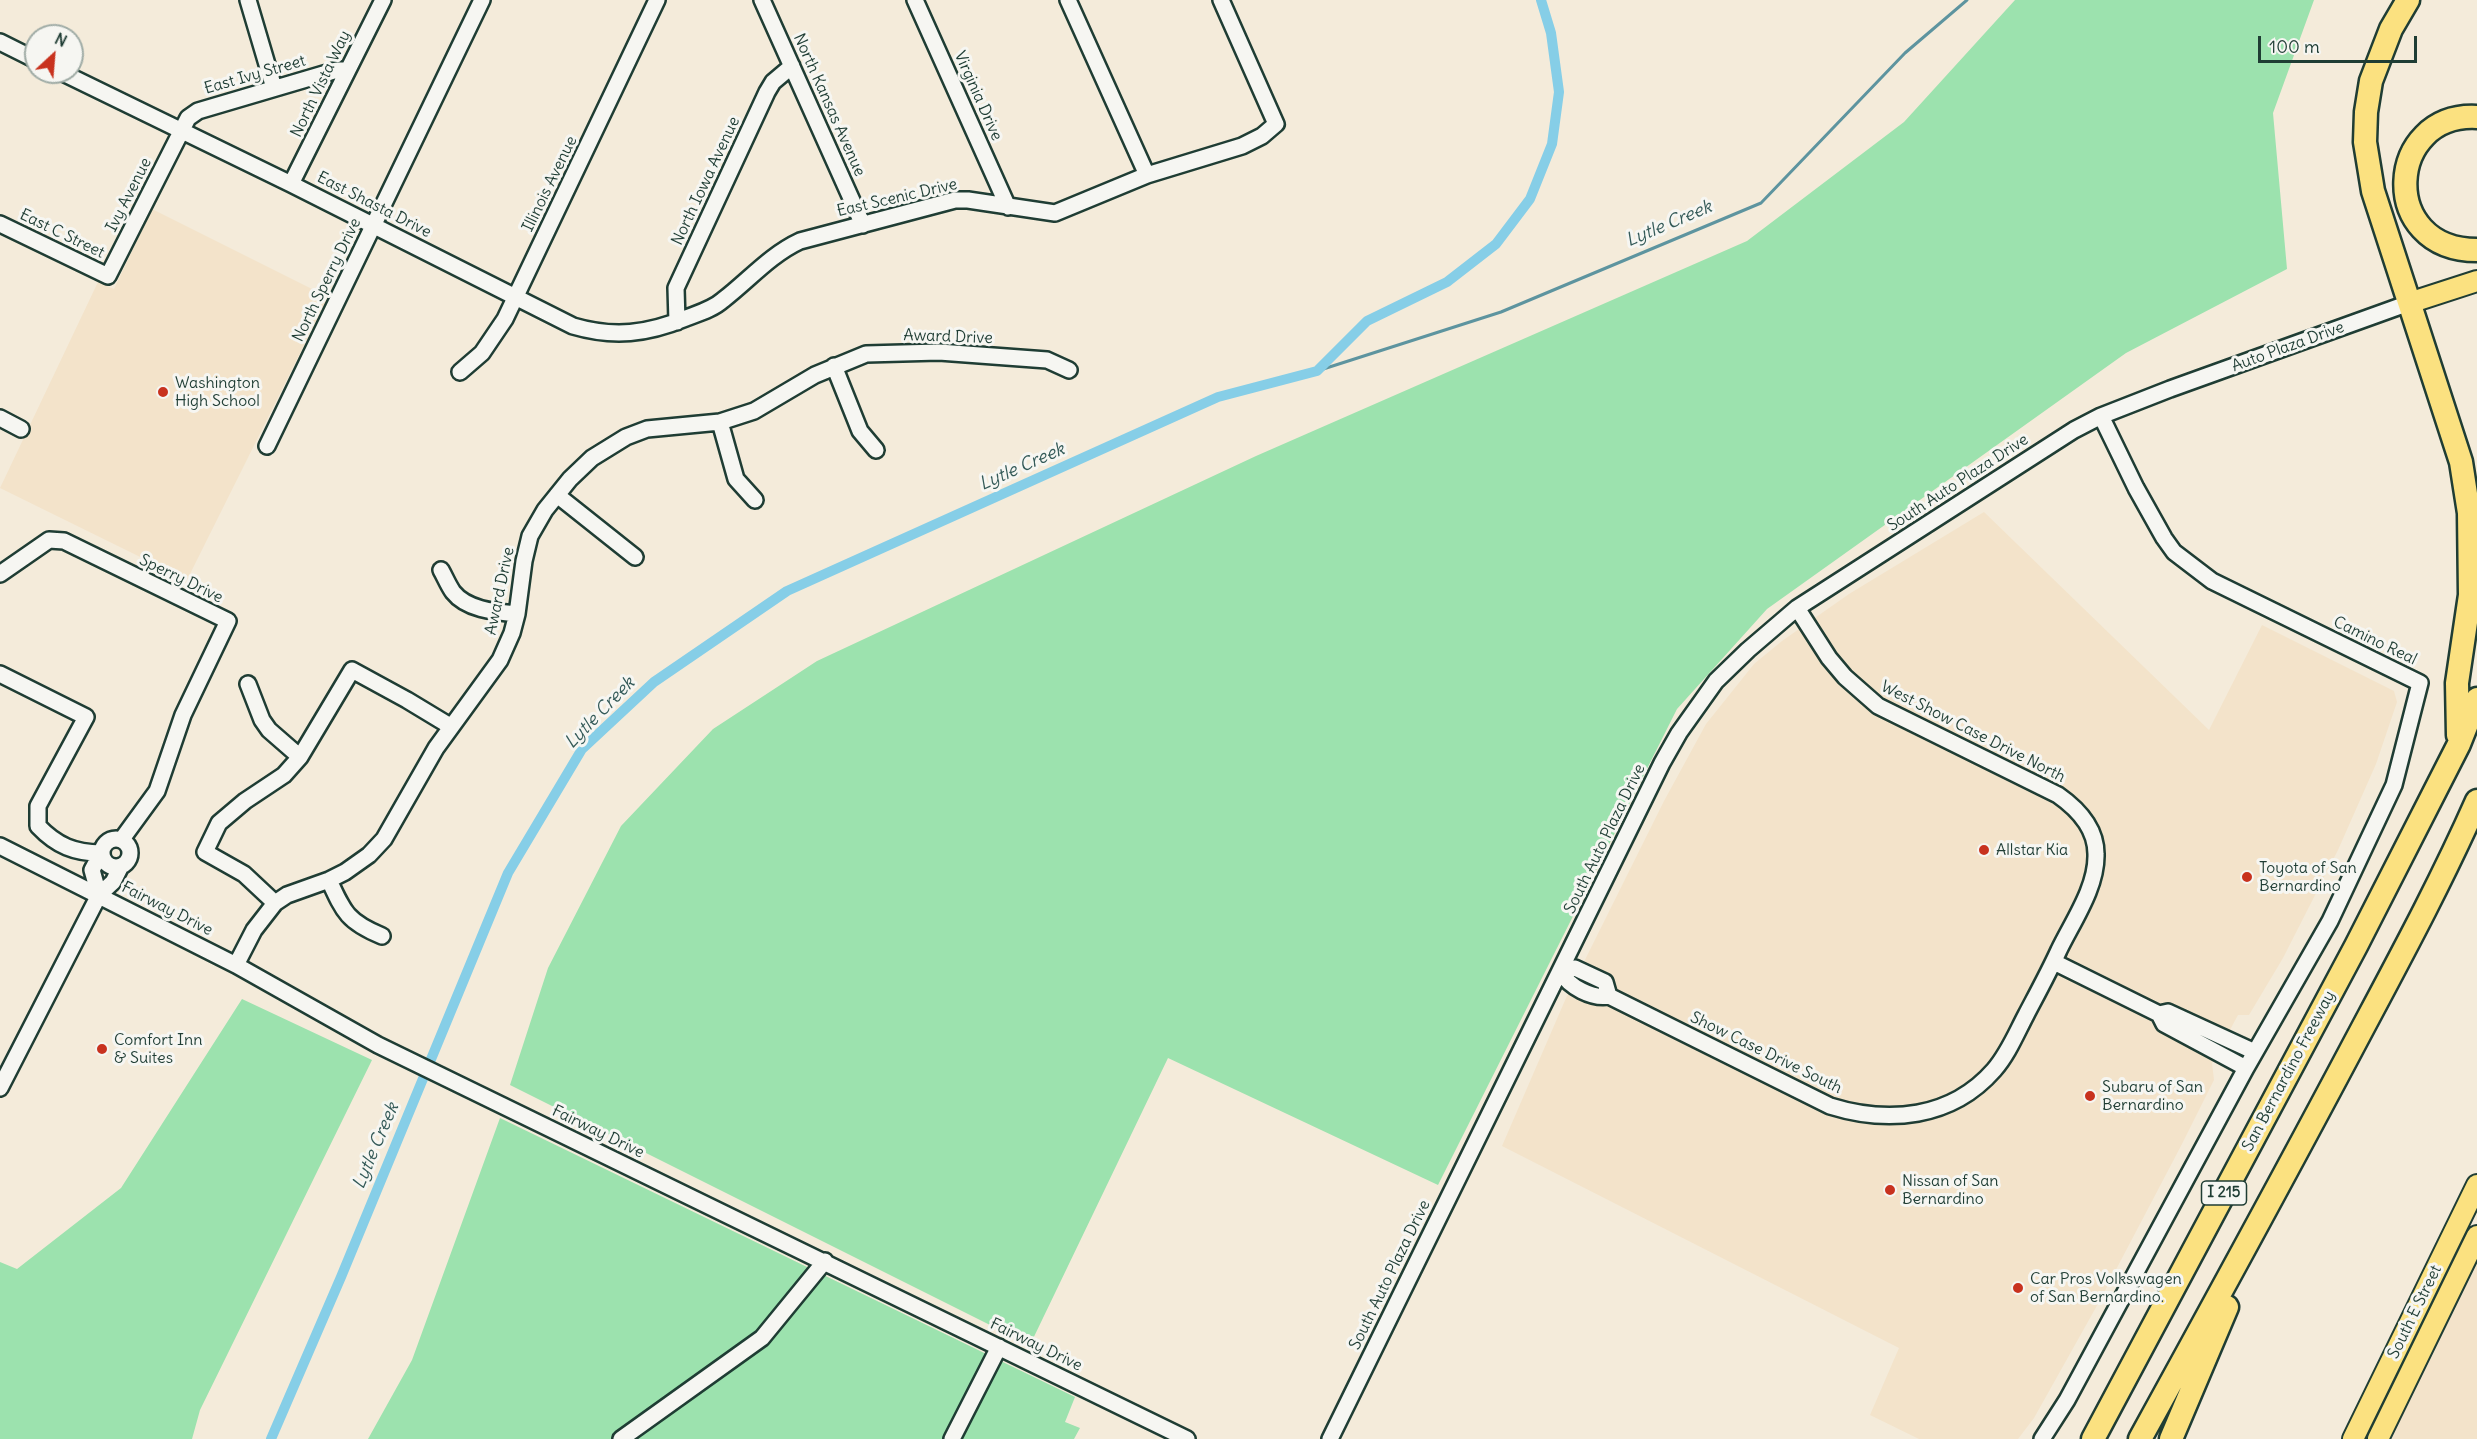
<!DOCTYPE html>
<html>
<head>
<meta charset="utf-8">
<style>
	body { margin:0 }
	#map { position:relative; width:2477px; height:1439px; overflow:hidden; background:#f4ebda; font-family:Delius,sans-serif }
	canvas { display:block }
	.north { position:absolute; left:24px; top:24px; width:60px; height:60px; box-sizing:border-box; background:#f6f6f2; border:2px solid #a0aca6; border-radius:50%; rotate:26deg; font-size:16px; font-weight:700; line-height:24px; text-align:center; color:#1f3d34 }
	.north::after { content:''; display:block; margin:auto; width:21px; height:27px; background:#c8321e; clip-path:polygon(50% 0,100% 100%,50% 72%,0 100%) }
	.scale { position:absolute; left:2258px; top:36px; width:159px; height:27px; box-sizing:border-box; border:3px solid #1f3d34; border-top:0; padding-left:8px; font-size:18px; line-height:21px; white-space:nowrap; color:#1f3d34; -webkit-text-stroke:4px #f6f6f2; paint-order:stroke }
</style>
</head>
<body>
<div id="map">
<canvas width="2477" height="1439"></canvas>
<div class="north">N</div>
<div class="scale">100 m</div>
</div>
<script>
const c = document.querySelector('canvas').getContext('2d');
c.lineJoin = 'round';
function fillPath(path, color) {
  c.fillStyle = color;
  c.fill(path, 'evenodd');
}
function strokePath(path, color, width, dash) {
  c.strokeStyle = color;
  c.lineWidth = width;
  c.lineCap = dash ? 'butt' : 'round';
  c.setLineDash(dash || []);
  c.stroke(path);
}
function label(font, color, halo, rows, align = 'center') {
  c.font = font + ' Delius,sans-serif';
  c.lineWidth = 6;
  c.setLineDash([]);
  c.textBaseline = 'middle';
  c.strokeStyle = halo;
  c.fillStyle = color;
  for (const [text, x, y, turn = 0] of rows) {
    c.save();
    c.translate(x, y);
    c.rotate((+turn || 0) * Math.PI / 180);
    c.textAlign = isNaN(turn) ? turn : align;
    if (halo) c.strokeText(text, 0, 0);
    c.fillText(text, 0, 0);
    c.restore();
  }
}
fillPath(new Path2D(`
	M152 209 328 297 187 580 0 488 98 282 114 289Z
	M1984 512 2209 730 2262 625 2394 691 2397 702 2376 764 2338 850 2283 958 2249 1015H2238L2212 1063 2214 1080 2182 1144 2099 1302 2034 1418 2018 1439H1919L1870 1415 1899 1348 1502 1146 1566 998 1664 801 1706 724 1754 664 1782 641 1849 594Z
	M2477 1264V1439H2391L2411 1399Z`), '#f3e3ca');
fillPath(new Path2D(`
	M2015 0H2314L2273 113 2287 269 2126 353 1767 609 1677 709 1438 1185 1168 1058 1030 1345 510 1085 548 968 621 826 713 729 817 661 1256 456 1747 241 1904 122Z
	M242 999 372 1060 200 1410 192 1439H0V1262L17 1269 121 1188Z
	M500 1118 1075 1397 1065 1422 1080 1428 1074 1439H368L412 1360Z`), '#9ce2ae');
strokePath(new Path2D(`
	M1317 371 1501 312 1761 203 1905 53 1967 0`), '#5d949f', 3);
strokePath(new Path2D(`
	M271 1439 341 1277 508 873 582 749 654 682 787 591 1218 397 1317 371 1367 321 1447 282 1496 244 1530 199 1552 144 1559 92 1551 33 1541 0`), '#86cee7', 10);
const minor = new Path2D(`
	M248 0 274 88
	M762 0 863 225
	M915 0 1008 207
	M1068 0 1147 175
	M0 42 36 60
	M61 72 291 184 573 326C614 338 647 334 686 318 699 313 713 309 723 300 749 280 770 255 800 241L955 200H968L1055 213 1147 175 1242 146 1262 136 1276 124 1221 0
	M291 184 383 0
	M0 224 108 276 188 118 198 111 337 70H347
	M677 322 676 288 767 92 773 82 792 66
	M834 366 860 431 876 450
	M460 372 482 353 505 319 657 0
	M0 418 21 429
	M720 422 736 479 755 500
	M267 446 482 0
	M557 495 635 557
	M441 570C445 577 448 585 453 592 467 610 496 612 517 614
	M0 574 49 540 64 541 228 621 183 715 157 791 122 839
	M0 674 86 717 38 806V826C57 846 75 853 101 853L92 870 99 895
	M248 684 262 720 269 730 300 757
	M102 853a14 14 0 1 1 28 0a14 14 0 1 1-28 0Z
	M0 846 236 965 378 1045 1187 1439
	M329 880C344 913 348 922 382 936
	M275 903 244 874 205 852 219 823 245 801 284 775 300 757 352 670 407 700 450 726
	M2054 962 2159 1014 2164 1024 2246 1068
	M236 965 254 930 275 903 287 895 329 880 345 872 369 855 384 839 436 748 500 660 512 633 517 614 524 561 530 536 545 510 570 479 592 458 626 437 647 429 720 422 754 411 815 375 866 354 939 352 1047 360 1069 370
	M1561 972C1569 987 1592 999 1609 996L1830 1106C1888 1124 1951 1119 1994 1070 2008 1054 2016 1034 2026 1015 2037 994 2049 972 2059 950 2073 921 2097 887 2096 854 2096 828 2078 809 2058 795L1878 706 1845 677 1829 658 1797 608
	M1561 972 1575 968 1605 982 1609 996
	M2159 1014 2168 1012 2255 1052
	M0 1088 99 895 113 882 121 866
	M621 1439 762 1338 825 1261
	M952 1439 999 1347
	M1330 1439 1662 763 1679 733 1716 681 1748 650 1797 608 2074 430 2101 416 2170 389 2409 303
	M2042 1439 2067 1400 2246 1068 2330 921 2394 785 2420 683 2212 581 2174 552 2164 538 2136 488 2101 416`);
const major = new Path2D(`
	M2409 303 2477 281
	M2353 1439 2477 1185
	M2378 1439 2477 1236`);
const highway = new Path2D(`
	M2408 0 2391 29 2371 81 2366 112 2365 142 2373 191 2461 462 2469 513 2470 595 2457 683 2458 735
	M2477 117C2386 112 2377 250 2477 250
	M2093 1439 2356 946 2459 744 2477 699
	M2140 1439C2211 1310 2281 1182 2350 1052 2394 969 2439 887 2477 801
	M2171 1439 2227 1307`);
strokePath(minor, '#1f3d34', 20);
strokePath(major, '#1f3d34', 24);
strokePath(highway, '#1f3d34', 27);
strokePath(minor, '#f6f6f2', 15);
strokePath(major, '#fbe180', 20);
strokePath(highway, '#fbe180', 22);
for (const [x, y, r, color] of [
	[163,392,6,"#c8321e"],
	[1984,850,6,"#c8321e"],
	[2247,877,6,"#c8321e"],
	[102,1049,6,"#c8321e"],
	[2090,1096,6,"#c8321e"],
	[1890,1190,6,"#c8321e"],
	[2018,1288,6,"#c8321e"]
]) {
  const dot = new Path2D();
  dot.arc(x, y, r, 0, 2 * Math.PI);
  c.fillStyle = color;
  c.fill(dot);
  strokePath(dot, '#f6f6f2', 2);
}
for (const [x, y, w] of [
	[2224,1193,45]
]) {
  const box = new Path2D();
  box.roundRect(x - w / 2, y - 12, w, 24, 4.5);
  c.fillStyle = '#f6f6f2';
  c.fill(box);
  strokePath(box, '#1f3d34', 1.5);
}
label('bold 15px', '#1f3d34', null, [
	["I 215",2224,1193]
]);
label('16px', '#1f3d34', '#f6f6f2', [
	["East Ivy Street",255,75,-16],
	["North Vista Way",321,84,-64],
	["Virginia Drive",978,96,66],
	["North Kansas Avenue",829,105,66],
	["North Iowa Avenue",706,181,-65],
	["Illinois Avenue",550,184,-64],
	["Ivy Avenue",129,195,-63],
	["East Scenic Drive",897,198,-13],
	["East Shasta Drive",374,205,27],
	["East C Street",62,234,26],
	["North Sperry Drive",327,280,-64],
	["Award Drive",948,337,2],
	["Auto Plaza Drive",2288,347,-20],
	["South Auto Plaza Drive",1958,483,-33],
	["Sperry Drive",181,579,26],
	["Award Drive",500,591,-78],
	["Camino Real",2375,641,26],
	["West Show Case Drive North",1973,732,27],
	["South Auto Plaza Drive",1605,839,-64],
	["Fairway Drive",167,909,27],
	["Show Case Drive South",1766,1053,26],
	["San Bernardino Freeway",2289,1071,-62],
	["Fairway Drive",598,1132,26],
	["South Auto Plaza Drive",1390,1275,-64],
	["South E Street",2415,1312,-64],
	["Fairway Drive",1036,1345,26]
]);
label('16px', '#1f3d34', '#f6f6f2', [
	["Washington",175,383],
	["High School",175,401],
	["Allstar Kia",1996,850],
	["Toyota of San",2259,868],
	["Bernardino",2259,886],
	["Comfort Inn",114,1040],
	["& Suites",114,1058],
	["Subaru of San",2102,1087],
	["Bernardino",2102,1105],
	["Nissan of San",1902,1181],
	["Bernardino",1902,1199],
	["Car Pros Volkswagen",2030,1279],
	["of San Bernardino.",2030,1297]
], 'left');
label('italic 18px', '#345a58', '#f6f6f2', [
	["Lytle Creek",1669,224,-23],
	["Lytle Creek",1022,467,-24],
	["Lytle Creek",600,713,-46],
	["Lytle Creek",376,1146,-67]
]);
</script>
</body>
</html>
